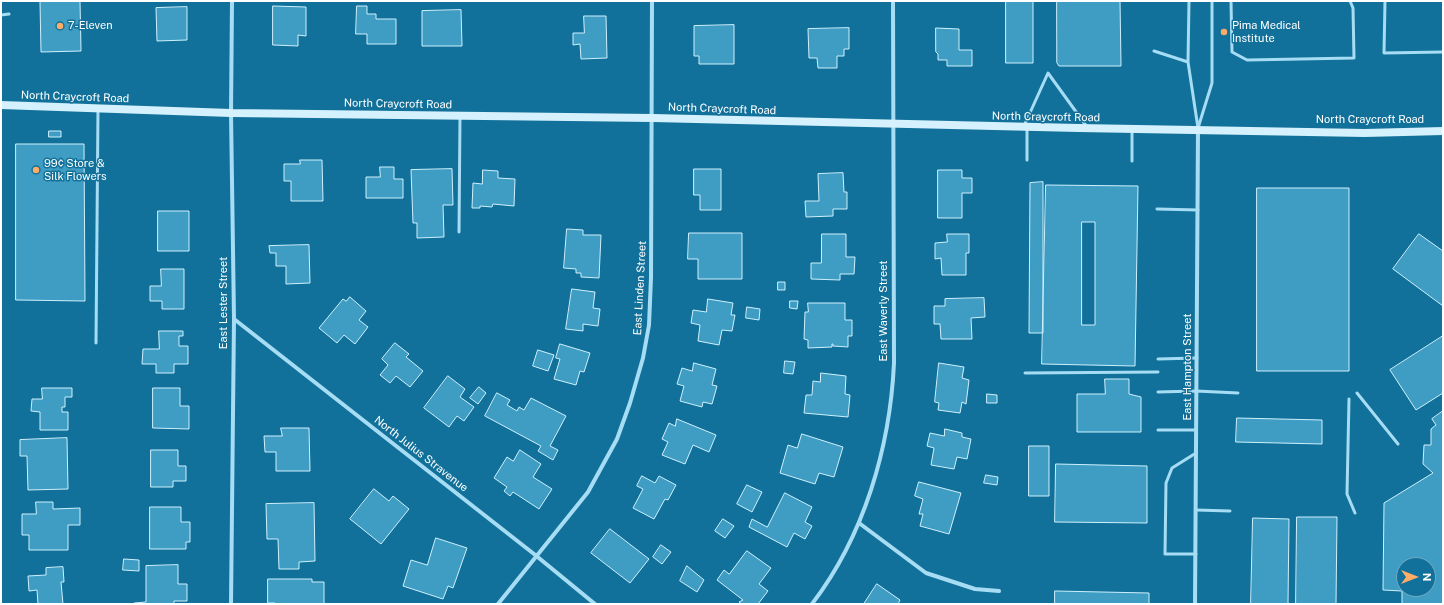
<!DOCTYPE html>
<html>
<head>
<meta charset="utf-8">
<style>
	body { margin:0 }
	#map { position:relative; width:1444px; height:605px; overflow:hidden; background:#12719a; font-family:"Public Sans",sans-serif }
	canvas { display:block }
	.frame { position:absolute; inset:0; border:2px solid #fff; pointer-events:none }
	.north { position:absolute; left:1396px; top:557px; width:40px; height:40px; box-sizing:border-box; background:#12719a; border:1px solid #71aac2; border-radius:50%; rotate:90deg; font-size:11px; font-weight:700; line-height:16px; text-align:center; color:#fff }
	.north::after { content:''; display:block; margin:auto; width:14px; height:18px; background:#ffac68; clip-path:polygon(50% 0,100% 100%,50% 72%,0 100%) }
</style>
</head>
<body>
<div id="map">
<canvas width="1444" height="605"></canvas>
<div class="frame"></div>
<div class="north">N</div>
</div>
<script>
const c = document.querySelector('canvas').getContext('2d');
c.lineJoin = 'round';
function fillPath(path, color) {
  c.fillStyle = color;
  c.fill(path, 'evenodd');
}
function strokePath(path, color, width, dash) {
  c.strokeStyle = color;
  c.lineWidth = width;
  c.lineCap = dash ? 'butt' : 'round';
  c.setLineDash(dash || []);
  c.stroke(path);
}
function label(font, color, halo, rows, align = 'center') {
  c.font = font + ' "Public Sans",sans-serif';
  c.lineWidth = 3;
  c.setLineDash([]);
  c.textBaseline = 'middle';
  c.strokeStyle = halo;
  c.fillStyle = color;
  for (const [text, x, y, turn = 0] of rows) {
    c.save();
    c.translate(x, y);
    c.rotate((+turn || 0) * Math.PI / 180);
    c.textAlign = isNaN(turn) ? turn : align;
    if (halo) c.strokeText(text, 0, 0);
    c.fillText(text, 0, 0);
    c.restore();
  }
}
const building = new Path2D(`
	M80 1 81 51 41 52 40 2Z
	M1006 1H1033V63H1006Z
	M1057 1H1120L1121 66H1059L1057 63Z
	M273 6 306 7V36L298 35V46L273 45Z
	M357 6H367V14H376V19H396V44H367V34H356Z
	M187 7V40L157 41 156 8Z
	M461 10 462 46H422V11Z
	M584 16H606L607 58 581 59 580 44 573 45V33H584Z
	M734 25V64H699V56H694V26Z
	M849 28V49H844V56H837V68H818L817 58H809L808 29Z
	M936 28 959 29V50H972V66H947V60H938V54L936 52Z
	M49 131H61V137H49Z
	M16 144H84L85 301 16 300Z
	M300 160H322L323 201H291V181H284V164H300Z
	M380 167H394V179H403V198H366V177H380Z
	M452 169 453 205H443L444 237 417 238V223H413L411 170Z
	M694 169H721V210H700V195H694Z
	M483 170 498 171V178L515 179 514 206 493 204 492 207 480 206V208H472L473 183 482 184Z
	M938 170H962V178H972V193H962V218H938Z
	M843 173 844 192H847V209H833V216L806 217 805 201H819L818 174Z
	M1043 182V333H1029L1030 183Z
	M1046 185 1138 186 1135 366 1042 364ZM1082 222H1095V325H1082Z
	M1257 188H1349V371H1257Z
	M158 211H189V251H158Z
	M567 229 583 230V235H601L599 278 581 277V273H576V269L564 268Z
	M689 233H742V279H698V259H688Z
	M822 234H846V257H855L854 274H840V280L811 279V263H821Z
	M947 234H969V253H966V275H942L941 258 935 259V243L947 242Z
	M1419 234 1443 251V306L1393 269Z
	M309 245 310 283 286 284V266H276V253H270L269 246Z
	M161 269H184V309H162V301H150V286H161Z
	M778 282H785V290H778Z
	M572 289 595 292 593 308 600 309 598 326 583 324V331L566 329Z
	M350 297 366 311 359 320 368 327 355 344 344 335 337 343 319 328 343 299 346 301Z
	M984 298 985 317 971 318 972 339H941L940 324H934V306H945V299Z
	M708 299 733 303 731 315H735L732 331 722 330 719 345 698 341 700 325 691 323 693 310 706 312Z
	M790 301H798L797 309 790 308Z
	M808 303H845V320H852V336H848V347L833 346V344H832V347L808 348V340L804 339 805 312H808Z
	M747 307 760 309 759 320 746 318Z
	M159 331H183V336H179V346H188V364H174V373H156V364H142L143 349H159Z
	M1443 336V393L1416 410 1390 370Z
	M395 343 409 354 406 357 423 371 410 387 396 376 390 383 380 375 388 365 382 359Z
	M560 344 590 353 584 372 580 371 576 385 554 379 560 359 556 358Z
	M538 350 554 355 548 371 533 366Z
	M785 361 795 362 793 374 784 373Z
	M694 363 716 369 712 385 717 386 712 404 703 402 702 407 680 401 684 386 677 384 682 368 692 371Z
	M939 363 964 367 962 378 969 380 966 404 962 402 960 413 938 410 939 403 935 402Z
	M821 373 846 376 845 394 850 395 848 417 804 413 806 395H812L813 381 820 382Z
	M448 376 465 389 460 397 474 407 464 421 457 416 449 427 424 408Z
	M1105 379H1129V394L1141 397V432H1077V394H1105Z
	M479 387 486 393 478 404 470 398Z
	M42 388H72V397H65V407H62V412H68V430H40V412L31 411 32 399H42Z
	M153 388H180V406H189V429L153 428Z
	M497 393 510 400 507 405 517 411 519 407 524 410 531 398 566 416 550 446 558 450 553 460 538 451 541 446 485 416Z
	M987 394 997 395V403H987Z
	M1443 411V604H1402V591L1383 590 1384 503 1433 473 1423 464 1424 445H1431V429L1436 425 1432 419ZM1404 565H1428V589H1404Z
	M1237 418 1322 420V444L1236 442Z
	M677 419 716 435 709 452 693 445 685 464 662 455 668 442 662 439 669 423 675 426Z
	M281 428H309L310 471H276V452H265L264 436H282Z
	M945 429 962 433V437L971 439 967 459 957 457 954 469 931 465 934 448 927 446 930 433 944 436Z
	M802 434 843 447 834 477 819 473 815 484 780 473 788 445 797 448Z
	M67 438 68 489 28 490 27 456H20V440Z
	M1029 446H1049V496H1029Z
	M151 450H178V466H186V481H173V487H151Z
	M520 450 541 464 533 477 552 489 539 509 513 492 510 496 504 491 507 487 494 478 507 457 513 461Z
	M1056 464 1147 466V523L1055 522Z
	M986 475 998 477 997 485 984 483Z
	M642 476 655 483 659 476 676 485 668 500 665 499 654 519 633 508 643 489 637 486Z
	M919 482 961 493 949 534 920 526 923 514H919L923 499 915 496Z
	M747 485 762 492 752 512 737 504Z
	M374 489 389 501 393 496 409 509 381 544 350 519Z
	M785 493 812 507 805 522 812 526 805 539 794 533 787 547 749 527 752 519 767 527Z
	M36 502H53V509L80 508V525H68V550H29V535H22V514H36Z
	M314 503 315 561 299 562V569H279L278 539H267L266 504Z
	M150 507H181V522H190V542H186V549H150Z
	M1297 517H1337L1336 604H1296Z
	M1253 518 1289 519 1288 604H1251Z
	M723 519 734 526 725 538 715 531Z
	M610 529 649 559 630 583 591 553Z
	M436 538 467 548 453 588 448 586 443 599 403 586 411 560 427 565Z
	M661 545 671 552 662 564 653 557Z
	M747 551 771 568 759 584 768 591 758 604H742L739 602 743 600 717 580 724 570 729 574Z
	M124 559 139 560V571L123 570Z
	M178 565V584H187V601H174V604H134V603L146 602V566Z
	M687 566 704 580 697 592 680 581Z
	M63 567 64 582H61L63 604H38L37 590 29 591 28 576 46 575V568Z
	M268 579H312V582H324V604H275V603H268Z
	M877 584 900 600 898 604H864Z
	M1055 591 1149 593V604H1055Z`);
fillPath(building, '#3f9dc3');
strokePath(building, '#cef0fd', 1);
strokePath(new Path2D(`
	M1189 1 1188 62 1198 128
	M1231 1 1232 52 1247 60 1354 58 1353 8 1350 1
	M1385 1 1384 53 1443 52
	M1 15 9 14
	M1154 51 1188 62
	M1024 126 1048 73 1087 127
	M1198 128 1212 83V1
	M1132 129V161
	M1027 160V127
	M1157 209 1198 210
	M459 232 460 116
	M96 343 98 109
	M1158 359 1197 358
	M1025 373 1158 372
	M1158 392 1196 391 1238 393
	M1357 393 1398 444
	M1349 399 1347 494 1355 513
	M1158 430H1196
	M1196 510 1230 511
	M1196 554H1165L1166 483 1172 468 1196 453`), '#a6ddf4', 3);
strokePath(new Path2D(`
	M234 319 534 554 595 604
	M859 523 926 573 975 589 999 591
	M231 604 234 319 231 113 232 1
	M498 604 588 492 617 439 630 403 643 358 649 325 651 278 652 1
	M812 604C864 536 890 448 894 363L893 1
	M1195 604 1198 130`), '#a6ddf4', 4);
strokePath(new Path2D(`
	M1 105 231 113 653 118 1079 128 1365 133 1443 131`), '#d5f1fd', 8);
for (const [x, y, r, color] of [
	[60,26,4,"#ffac68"],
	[1224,32,4,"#ffac68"],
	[36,170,4,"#ffac68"]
]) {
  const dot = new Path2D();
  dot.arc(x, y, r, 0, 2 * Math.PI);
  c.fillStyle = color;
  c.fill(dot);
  strokePath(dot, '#12719a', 1.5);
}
label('11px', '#fff', '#12719a', [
	["7-Eleven",68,26],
	["Pima Medical",1232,26],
	["Institute",1232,39],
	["99¢ Store &",44,164],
	["Silk Flowers",44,177]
], 'left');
label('11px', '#fff', '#12719a', [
	["North Craycroft Road",75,97,2],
	["North Craycroft Road",398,104,1],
	["North Craycroft Road",722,109,2],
	["North Craycroft Road",1046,117,1],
	["North Craycroft Road",1370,120],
	["East Linden Street",640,288,-87],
	["East Lester Street",224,303,-90],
	["East Waverly Street",884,311,-90],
	["East Hampton Street",1188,367,-90],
	["North Julius Stravenue",421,454,38]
]);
</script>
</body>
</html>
